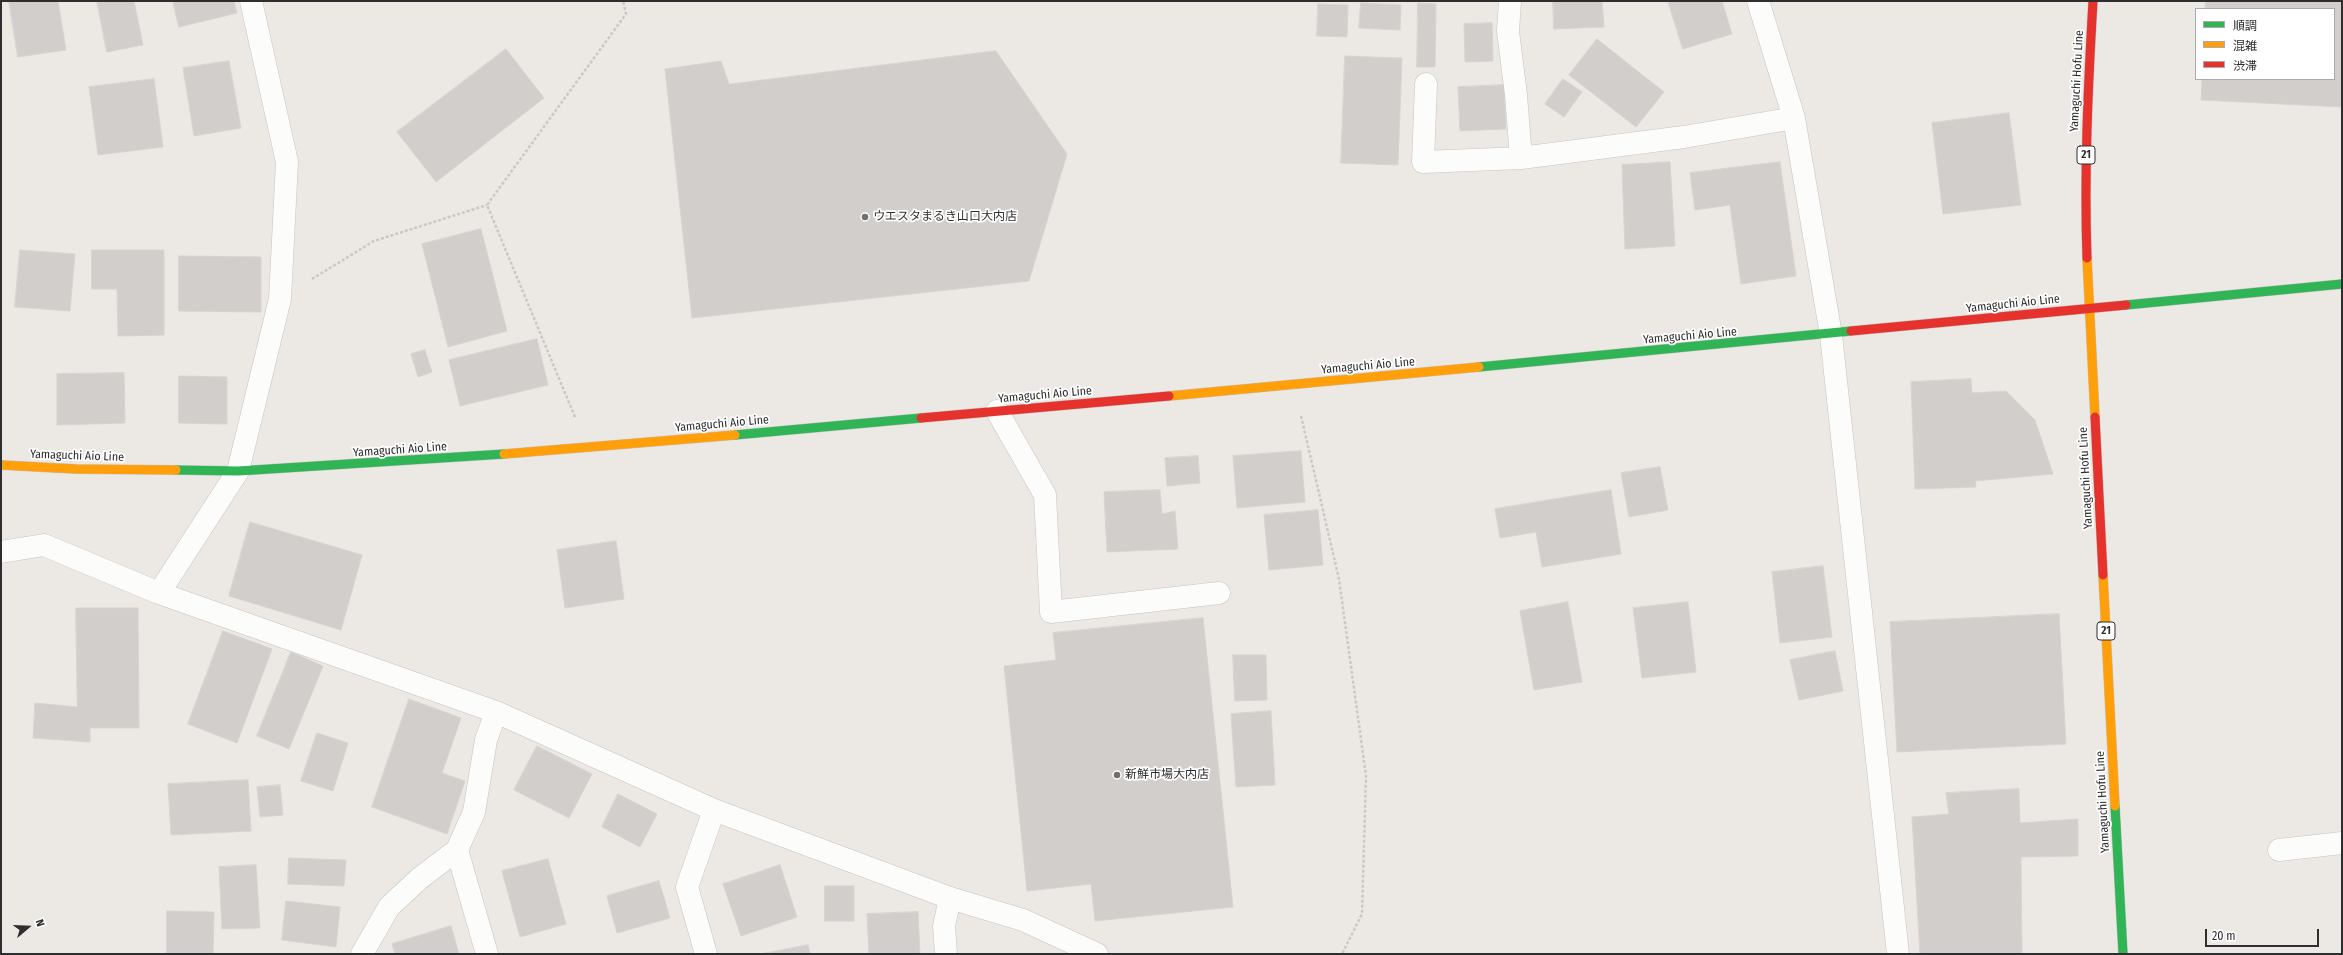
<!DOCTYPE html>
<html>
<head>
<meta charset="utf-8">
<style>
	body { margin:0 }
	#map { position:relative; width:2343px; height:955px; overflow:hidden; background:#ece8e4; font-family:"Fira Sans Condensed","Noto Sans JP",sans-serif }
	canvas { display:block }
	.frame { position:absolute; inset:0; border:2px solid #2e2e2e; pointer-events:none }
	.legend { position:absolute; left:2195px; top:8px; width:140px; height:72px; box-sizing:border-box; background:#fff; border:1px solid #ababab; margin:0; padding:5px 7px; list-style:none; font-size:12px; color:#2e2e2e }
	.legend li { display:flex; align-items:center; gap:8px; height:20px }
	.legend b { width:20px; border:1px solid #ababab }
	.north { position:absolute; left:8px; top:907px; width:40px; height:40px; -webkit-text-stroke:3px #fff; paint-order:stroke; rotate:71deg; font-size:11px; font-weight:700; line-height:16px; text-align:center; color:#2e2e2e }
	.north::after { content:''; display:block; margin:auto; width:14px; height:18px; background:#2e2e2e; clip-path:polygon(50% 0,100% 100%,50% 72%,0 100%) }
	.scale { position:absolute; left:2205px; top:929px; width:114px; height:18px; box-sizing:border-box; border:2px solid #2e2e2e; border-top:0; padding-left:5px; font-size:12px; line-height:14px; white-space:nowrap; color:#2e2e2e; -webkit-text-stroke:3px #fff; paint-order:stroke }
</style>
</head>
<body>
<div id="map">
<canvas width="2343" height="955"></canvas>
<div class="frame"></div>
<ul class="legend">
<li><b style="height:5px;background:#30b455"></b>順調</li>
<li><b style="height:5px;background:#ff9f0a"></b>混雑</li>
<li><b style="height:5px;background:#e5322d"></b>渋滞</li>
</ul>
<div class="north">N</div>
<div class="scale">20 m</div>
</div>
<script>
const c = document.querySelector('canvas').getContext('2d');
c.lineJoin = 'round';
function fillPath(path, color) {
  c.fillStyle = color;
  c.fill(path, 'evenodd');
}
function strokePath(path, color, width, dash) {
  c.strokeStyle = color;
  c.lineWidth = width;
  c.lineCap = dash ? 'butt' : 'round';
  c.setLineDash(dash || []);
  c.stroke(path);
}
function label(font, color, halo, rows, align = 'center') {
  c.font = font + ' "Fira Sans Condensed","Noto Sans JP",sans-serif';
  c.lineWidth = 3.5;
  c.setLineDash([]);
  c.textBaseline = 'middle';
  c.strokeStyle = halo;
  c.fillStyle = color;
  for (const [text, x, y, turn = 0] of rows) {
    c.save();
    c.translate(x, y);
    c.rotate((+turn || 0) * Math.PI / 180);
    c.textAlign = isNaN(turn) ? turn : align;
    if (halo) c.strokeText(text, 0, 0);
    c.fillText(text, 0, 0);
    c.restore();
  }
}
const building = new Path2D(`
	M9 1H58L66 50 18 57Z
	M97 1H134L143 45 107 52Z
	M173 1H234L237 13 179 27Z
	M1553 1H1602L1604 27 1554 29Z
	M1668 1H1722L1732 34 1683 49Z
	M2206 1H2342V107L2201 100 2202 79H2334V9H2205Z
	M1361 3 1401 5 1400 30 1359 28Z
	M1418 3 1436 4 1435 67H1417Z
	M1318 4 1348 5 1347 37 1317 36Z
	M1492 23 1493 61 1465 62 1464 24Z
	M1597 39 1664 92 1636 127 1569 75Z
	M506 49 544 98 436 182 397 132Z
	M996 51 1067 154 1029 281 692 318 665 69 721 61 729 84Z
	M1345 56 1402 58 1398 165 1341 163Z
	M229 61 241 128 194 136 183 68Z
	M154 79 163 147 98 155 89 87Z
	M1563 79 1582 92 1564 117 1545 104Z
	M1504 85 1506 129 1460 131 1458 87Z
	M2009 113 2021 205 1943 214 1932 123Z
	M1670 162 1675 246 1625 249 1622 165Z
	M1780 162 1796 276 1741 284 1730 205 1695 210 1690 173Z
	M481 229 507 331 448 347 422 244Z
	M20 250 75 254 70 311 15 307Z
	M92 250H164V335L118 336 117 289H92Z
	M179 256 261 257V312L179 311Z
	M537 339 548 385 460 406 449 360Z
	M425 350 432 372 418 377 411 354Z
	M124 373 125 423 57 425V374Z
	M179 376 227 377V424L179 423Z
	M1971 379 1972 393 2006 391 2035 420 2053 474 1975 481 1976 487 1915 489 1911 382Z
	M1301 451 1305 502 1237 508 1233 456Z
	M1198 456 1200 483 1167 486 1165 458Z
	M1660 467 1668 510 1629 517 1621 473Z
	M1160 490 1162 514 1175 511 1178 549 1107 552 1104 492Z
	M1611 490 1621 554 1542 567 1536 532 1500 538 1495 509Z
	M1318 510 1323 565 1269 570 1264 515Z
	M250 522 362 555 341 630 229 596Z
	M616 541 624 599 565 608 557 550Z
	M1823 566 1832 637 1780 643 1772 572Z
	M1568 602 1582 682 1534 690 1520 611Z
	M1688 602 1696 672 1642 678 1633 608Z
	M76 608H138L139 728H90V742L33 738 35 703 77 707Z
	M2059 614 2066 744 1897 752 1890 622Z
	M1203 618 1233 907 1095 921 1091 884 1027 891 1004 666 1056 660 1053 633Z
	M223 631 272 649 237 743 188 724Z
	M1835 651 1843 691 1799 700 1790 660Z
	M291 652 323 666 289 749 257 736Z
	M1233 655H1266L1267 700 1235 701Z
	M409 699 461 718 442 773 465 781 447 834 372 807Z
	M1271 711 1275 785 1236 787 1231 714Z
	M317 733 348 743 333 791 301 781Z
	M537 746 592 774 569 818 514 790Z
	M248 780 251 831 171 835 168 784Z
	M280 785 283 815 260 817 257 787Z
	M2019 789 2020 823 2078 819V856L2021 857 2022 954H1920L1912 817 1949 814 1946 793Z
	M618 794 657 814 640 847 602 827Z
	M289 858 346 860 344 886 288 884Z
	M548 859 566 924 520 937 502 871Z
	M256 865 260 928 222 929 219 867Z
	M780 865 797 917 741 936 723 884Z
	M659 881 670 918 617 933 607 896Z
	M825 886H854V921H825Z
	M286 901 340 907 336 947 282 940Z
	M167 911 214 912 213 954H167Z
	M918 912 920 954H869L867 914Z
	M451 926 459 954H395L392 944Z
	M808 945 810 954H761Z`);
fillPath(building, '#d1cecb');
strokePath(building, '#d7d4d0', 1);
const lane = new Path2D(`
	M2279 850 2342 843`);
const street = new Path2D(`
	M1510 1 1508 31 1516 95 1521 158 1684 137 1794 118
	M1758 1 1794 118 1831 335 1898 954
	M1426 84 1423 162 1521 158
	M997 411 1045 495 1051 612 1219 593
	M1 552 44 545 159 593 496 712 714 810 950 898 1023 920 1097 954
	M159 593 238 471 280 299 287 162 251 1
	M457 850 487 954
	M362 954 389 907 420 878 457 850 474 812 486 740 496 712
	M706 954 687 887 714 810
	M946 954 944 926 950 898`);
const fast = new Path2D(`
	M2126 305 2342 284
	M1479 367 1851 331
	M735 435 921 418
	M176 470 238 471 504 454
	M2115 806 2123 954`);
const slow = new Path2D(`
	M2087 258 2095 417
	M1169 396 1479 367
	M504 454 735 435
	M1 465 76 469 176 470
	M2103 575 2115 806`);
const jam = new Path2D(`
	M2087 258C2084 172 2088 87 2093 1
	M1851 331 2126 305
	M2095 417 2103 575
	M921 418 1169 396`);
strokePath(lane, '#c5c4c5', 23);
strokePath(street, '#c5c4c5', 23);
strokePath(fast, '#c5c4c5', 10);
strokePath(slow, '#c5c4c5', 10);
strokePath(jam, '#c5c4c5', 10);
strokePath(new Path2D(`
	M312 279 374 241 487 205
	M1301 416 1339 579 1366 776 1362 914 1342 954
	M575 417 487 205 626 14 623 1`), '#c9c9c8', 2.5, [3, 2]);
strokePath(lane, '#fcfcfb', 22);
strokePath(street, '#fcfcfb', 22);
strokePath(fast, '#30b455', 9);
strokePath(slow, '#ff9f0a', 9);
strokePath(jam, '#e5322d', 9);
for (const [x, y, r, color] of [
	[865,217,4,"#706f6e"],
	[1117,775,4,"#706f6e"]
]) {
  const dot = new Path2D();
  dot.arc(x, y, r, 0, 2 * Math.PI);
  c.fillStyle = color;
  c.fill(dot);
  strokePath(dot, '#fff', 1.5);
}
for (const [x, y, w] of [
	[2086,155,18],
	[2106,631,18]
]) {
  const box = new Path2D();
  box.roundRect(x - w / 2, y - 9, w, 18, 3);
  c.fillStyle = '#fff';
  c.fill(box);
  strokePath(box, '#2e2e2e', 1);
}
label('bold 11px', '#2e2e2e', null, [
	["21",2086,155],
	["21",2106,631]
]);
label('12px', '#2e2e2e', '#fff', [
	["Yamaguchi Hofu Line",2077,81,-87],
	["Yamaguchi Aio Line",2013,304,-6],
	["Yamaguchi Aio Line",1690,336,-5],
	["Yamaguchi Aio Line",1368,366,-5],
	["Yamaguchi Aio Line",1045,395,-5],
	["Yamaguchi Aio Line",722,424,-5],
	["Yamaguchi Aio Line",400,450,-4],
	["Yamaguchi Aio Line",77,456,2],
	["Yamaguchi Hofu Line",2086,478,-93],
	["Yamaguchi Hofu Line",2103,802,-93]
]);
label('12px', '#2e2e2e', '#fff', [
	["ウエスタまるき山口大内店",873,217],
	["新鮮市場大内店",1125,775]
], 'left');
</script>
</body>
</html>
